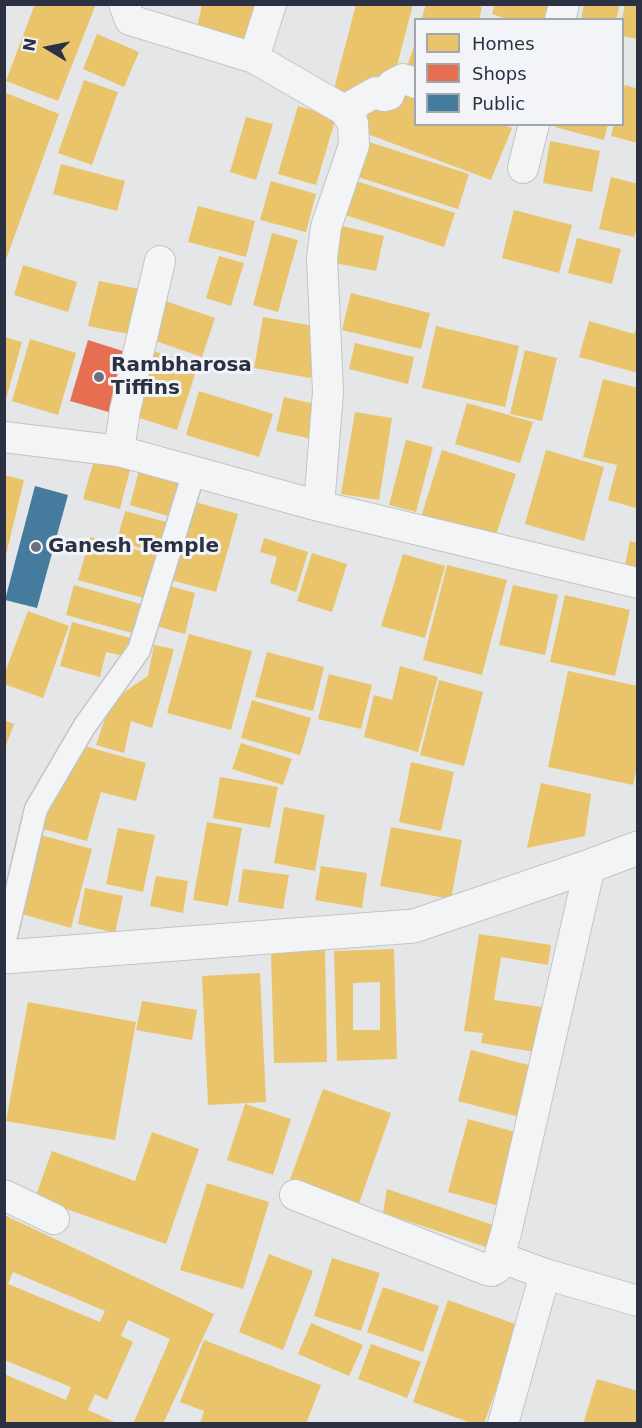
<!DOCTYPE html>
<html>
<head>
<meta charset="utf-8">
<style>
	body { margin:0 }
	#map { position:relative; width:642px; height:1428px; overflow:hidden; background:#e4e6e8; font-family:"DejaVu Sans",sans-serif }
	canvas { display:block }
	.frame { position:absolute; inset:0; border:6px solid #2b3142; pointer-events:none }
	.legend { position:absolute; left:414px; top:18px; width:210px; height:108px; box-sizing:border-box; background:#f2f4f8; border:2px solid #a2a6af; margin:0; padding:8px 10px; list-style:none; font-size:18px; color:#2b3142 }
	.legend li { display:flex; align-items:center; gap:12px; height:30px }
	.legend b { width:30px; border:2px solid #a2a6af }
	.north { position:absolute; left:18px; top:18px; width:60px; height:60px; -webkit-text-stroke:4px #f2f4f8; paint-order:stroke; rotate:280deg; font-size:16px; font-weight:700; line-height:24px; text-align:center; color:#2b3142 }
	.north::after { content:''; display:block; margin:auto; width:21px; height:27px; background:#2b3142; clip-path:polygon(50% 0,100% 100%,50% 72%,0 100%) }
</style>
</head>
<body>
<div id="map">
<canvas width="642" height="1428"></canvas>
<div class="frame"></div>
<ul class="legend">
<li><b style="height:16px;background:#e9c46a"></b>Homes</li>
<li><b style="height:16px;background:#e76f51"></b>Shops</li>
<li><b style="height:16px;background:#457b9d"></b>Public</li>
</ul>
<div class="north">N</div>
</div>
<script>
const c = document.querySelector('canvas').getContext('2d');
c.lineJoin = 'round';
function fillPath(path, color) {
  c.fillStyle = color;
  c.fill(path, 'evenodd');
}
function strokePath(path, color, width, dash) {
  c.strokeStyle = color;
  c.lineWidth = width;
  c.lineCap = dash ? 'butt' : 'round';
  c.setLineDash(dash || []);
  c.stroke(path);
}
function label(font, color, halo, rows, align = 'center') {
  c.font = font + ' "DejaVu Sans",sans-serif';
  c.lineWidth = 6;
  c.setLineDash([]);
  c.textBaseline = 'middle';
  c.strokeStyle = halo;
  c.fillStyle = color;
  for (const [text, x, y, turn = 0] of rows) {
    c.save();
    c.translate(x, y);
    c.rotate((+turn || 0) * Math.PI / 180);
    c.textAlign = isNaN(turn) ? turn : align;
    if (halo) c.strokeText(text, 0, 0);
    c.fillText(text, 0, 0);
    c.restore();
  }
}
fillPath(new Path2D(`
	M35 4H96L58 101 6 81Z
	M202 4H260L253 40 197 28Z
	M356 4H413L392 85 368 79 363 98 334 89Z
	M426 4H473L482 7 479 20H421Z
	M495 4H554L549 20H509L492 14Z
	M584 4H620L616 20H581Z
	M625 4H638V39L622 36V20Z
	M97 34 139 52 124 87 83 69Z
	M416 40V76L405 73Z
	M84 80 118 92 92 165 58 153Z
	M625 85 638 89V143L611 136 614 124H622V93Z
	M400 90 416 95V124H501L512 128 491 180 362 132 372 103Z
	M6 93 59 114 5 262 4 97Z
	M298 106 336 117 316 185 278 174Z
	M246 117 273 124 256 180 230 172Z
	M556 124H608L604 140 555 127Z
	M366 141 469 174 458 209 355 176Z
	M550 141 600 151 592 192 543 183Z
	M61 164 125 181 117 211 53 194Z
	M611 177 638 184V223L634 237 599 229Z
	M350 179 455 213 444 247 339 213Z
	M271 181 316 194 306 232 260 220Z
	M198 206 255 221 246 257 188 242Z
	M514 210 572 225 559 273 502 258Z
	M342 226 384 236 376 271 335 263Z
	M272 233 298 240 278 312 253 305Z
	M577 238 621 249 612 284 568 273Z
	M219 256 244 263 231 306 206 298Z
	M23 265 77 282 68 312 14 295Z
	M99 281 139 289 128 334 88 326Z
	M351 293 430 313 421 349 342 330Z
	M160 299 215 318 202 357 147 338Z
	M263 317 320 327 311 378 254 368Z
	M589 321 634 334 638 323V373L579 357Z
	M436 326 519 346 505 407 422 388Z
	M4 337 22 342 6 399 4 398Z
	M30 339 76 353 58 415 12 401Z
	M355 343 414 357 408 384 349 369Z
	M150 350 198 365 177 430 130 415Z
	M525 350 557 358 542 421 510 414Z
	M603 379 638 388 636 508 608 500 617 465 583 457Z
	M199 391 273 414 259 457 186 435Z
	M284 397 320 405 312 439 276 431Z
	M467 403 533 422 520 463 455 444Z
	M355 412 392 418 379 500 341 494Z
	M406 440 433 447 416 512 389 505Z
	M442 450 516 474 494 541 421 517Z
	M546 450 604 467 584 541 525 524Z
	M94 460 130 470 120 509 83 499Z
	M140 467 183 479 172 517 130 505Z
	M4 475 24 480 5 559H4Z
	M192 501 238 514 216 592 171 580Z
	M125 511 170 523 161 554 117 541Z
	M90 537 159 556 147 599 78 580Z
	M264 538 308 552 296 592 270 583 277 557 260 552Z
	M630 541 638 543V568L625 565Z
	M312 553 347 564 332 612 297 601Z
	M403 554 445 566 425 638 381 626Z
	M447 565 507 580 482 675 423 660Z
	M163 584 195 593 185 634 152 625Z
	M74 585 144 605 136 634 66 615Z
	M513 585 558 595 545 655 499 645Z
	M565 595 630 610 615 676 550 662Z
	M28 611 69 626 43 698 4 684V675Z
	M72 622 130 638 124 656 106 652 100 677 60 666Z
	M189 634 252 651 231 730 167 713Z
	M154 645 174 649 152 728 131 721 124 753 96 745 111 701 148 676Z
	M267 652 324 667 313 711 255 697Z
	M400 666 438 677 418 752 364 737 374 695 392 700Z
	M568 671 638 686V762L633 785 548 767Z
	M329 674 372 685 361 729 318 719Z
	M439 680 483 692 464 766 420 755Z
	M252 700 311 718 300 755 241 738Z
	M4 720 14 724 5 748H4Z
	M241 743 292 759 283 785 232 769Z
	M77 744 146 763 136 801 101 792 87 841 43 829 57 781 66 783Z
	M411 762 454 772 441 831 399 822Z
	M220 777 278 787 270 828 213 818Z
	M541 783 591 794 585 836 527 848Z
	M284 807 325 815 315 871 274 863Z
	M207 822 242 828 228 906 193 900Z
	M391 827 462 840 451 899 380 886Z
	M118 828 155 835 143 892 106 884Z
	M37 834 92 849 71 928 15 912Z
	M321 866 367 873 362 908 315 900Z
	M243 869 289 875 283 909 238 902Z
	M156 876 188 881 183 913 150 906Z
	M85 888 123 896 115 933 78 924Z
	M479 934 551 945 548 965 501 957 494 1000 542 1007 535 1052 481 1043 483 1033 464 1031Z
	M394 949 397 1059 337 1061 334 951ZM380 982V1030H353V983Z
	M325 950 327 1062 274 1063 271 951Z
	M260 973 266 1102 208 1105 202 976Z
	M142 1001 197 1010 192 1040 136 1030Z
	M28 1002 136 1022 115 1140 6 1121Z
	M471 1050 536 1067 523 1118 458 1101Z
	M323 1089 391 1113 357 1209 288 1185Z
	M245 1104 291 1119 273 1175 227 1160Z
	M468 1119 515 1132 496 1205 448 1192Z
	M152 1132 199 1149 166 1244 35 1198 52 1151 135 1181Z
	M207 1183 269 1202 243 1289 180 1270Z
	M387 1189 493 1225 486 1247 383 1213Z
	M4 1215 214 1314 163 1424H133L170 1339 128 1320 121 1336 133 1342 107 1400 95 1394 88 1410 119 1424H4V1374L66 1400 71 1387 4 1360ZM13 1272 105 1311 100 1322 8 1284Z
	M269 1254 313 1271 283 1350 239 1332Z
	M332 1258 380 1273 361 1331 314 1316Z
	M383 1287 439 1306 423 1352 367 1332Z
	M448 1300 518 1325 484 1424H474L413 1402Z
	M311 1323 363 1345 349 1376 298 1354Z
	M204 1340 321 1385 306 1424H200L204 1411 180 1402Z
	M371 1344 421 1362 407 1398 358 1379Z
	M597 1379 638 1391V1424H583Z`), '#e9c46a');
fillPath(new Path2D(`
	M88 340 129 353 112 413 70 401Z`), '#e76f51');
fillPath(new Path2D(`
	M35 486 68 495 37 608 5 600Z`), '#457b9d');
const pedestrian = new Path2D(`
	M4 944 36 809 84 727 139 650 194 472`);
const minor = new Path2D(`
	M124 4 130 20 254 58
	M271 4 254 58 344 110 353 123 354 145 326 227 322 258 328 392 319 506
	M560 20 564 4
	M344 110 376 92 384 96 389 95 392 85 403 79 416 83
	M523 168 534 124
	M4 437 119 451 319 506 638 583
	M119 451 125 410 160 261
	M4 1195 54 1219
	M295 1195 487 1270 492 1271 497 1268 499 1257
	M545 1274 638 1301
	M503 1424 545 1274 499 1257 506 1233 590 866`);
const tertiary = new Path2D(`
	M4 957 414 926 590 866 638 848`);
strokePath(pedestrian, '#c2c4c6', 25);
strokePath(minor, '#c2c4c6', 32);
strokePath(tertiary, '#c2c4c6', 35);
strokePath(pedestrian, '#f3f4f6', 22);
strokePath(minor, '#f3f4f6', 30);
strokePath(tertiary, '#f3f4f6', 33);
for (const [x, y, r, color] of [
	[99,377,6,"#6c707c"],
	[36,547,6,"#6c707c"]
]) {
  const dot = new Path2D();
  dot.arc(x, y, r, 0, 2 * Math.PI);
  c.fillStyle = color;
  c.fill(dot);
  strokePath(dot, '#f2f4f8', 2);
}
label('bold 20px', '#2b3142', '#f2f4f8', [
	["Rambharosa",111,366],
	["Tiffins",111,389],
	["Ganesh Temple",48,547]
], 'left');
</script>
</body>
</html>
